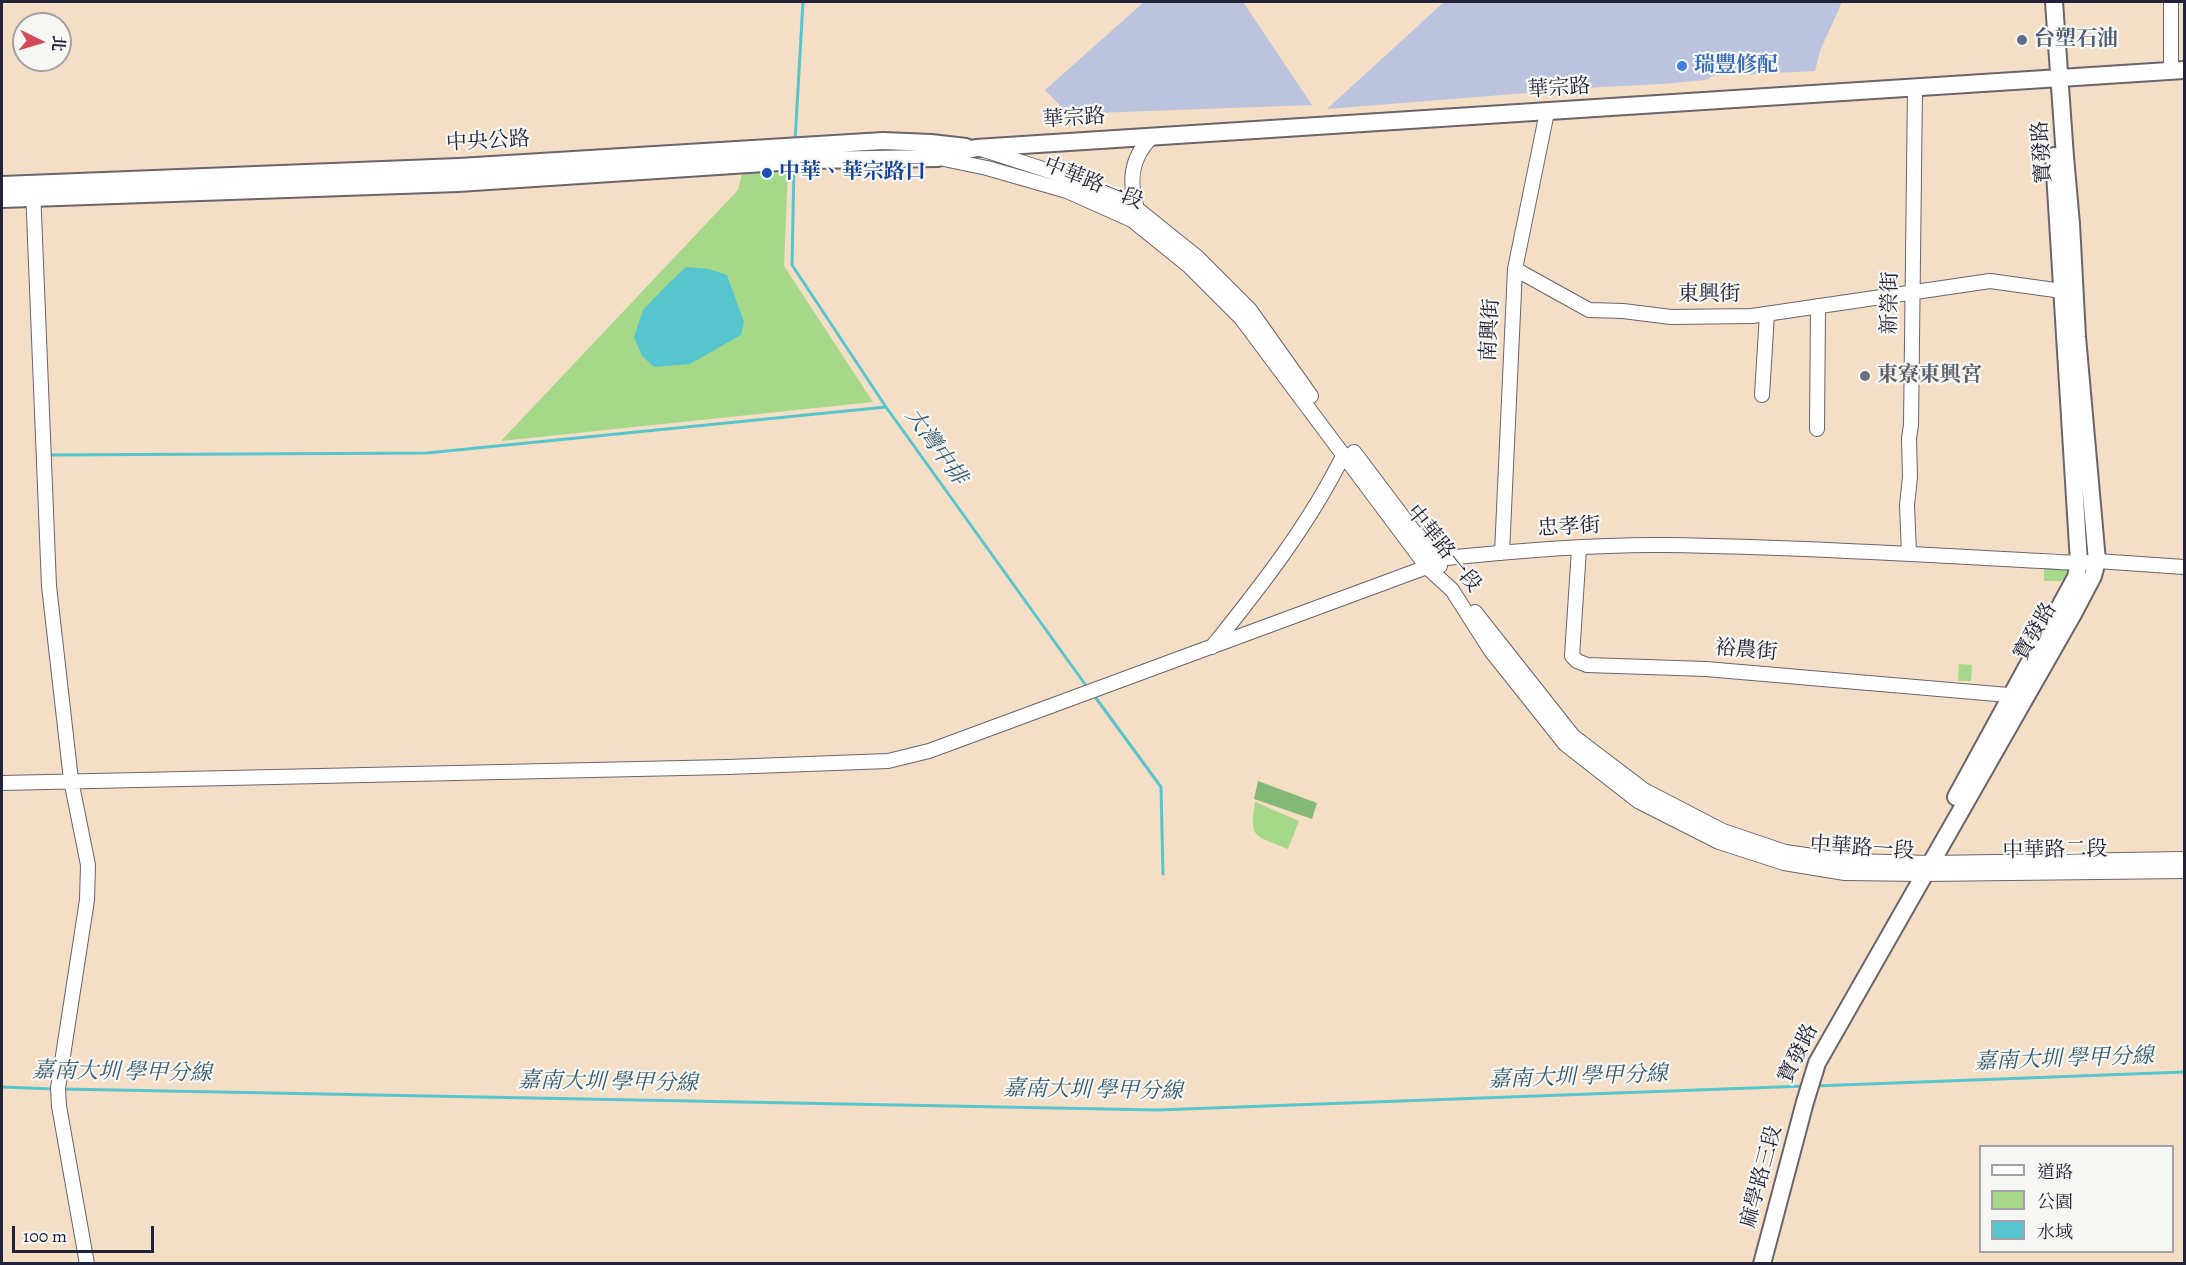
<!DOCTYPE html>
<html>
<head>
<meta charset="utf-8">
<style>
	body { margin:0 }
	#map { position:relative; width:2186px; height:1265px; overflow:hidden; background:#f4dec5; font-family:Alegreya,"Noto Serif TC",serif }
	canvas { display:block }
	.frame { position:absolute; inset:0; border:3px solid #22223b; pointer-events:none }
	.legend { position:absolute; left:1979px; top:1145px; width:195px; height:108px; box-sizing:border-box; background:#f6f6f2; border:2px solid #a1a1a9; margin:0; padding:8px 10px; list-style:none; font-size:18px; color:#22223b }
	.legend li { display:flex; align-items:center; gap:12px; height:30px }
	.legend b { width:30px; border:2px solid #a1a1a9 }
	.north { position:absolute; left:12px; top:12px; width:60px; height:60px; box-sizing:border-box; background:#f6f6f2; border:2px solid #a1a1a9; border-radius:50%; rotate:95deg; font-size:16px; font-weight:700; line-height:24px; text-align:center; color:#22223b }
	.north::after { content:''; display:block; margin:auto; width:21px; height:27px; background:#d1495b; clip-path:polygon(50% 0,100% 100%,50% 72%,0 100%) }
	.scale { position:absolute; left:12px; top:1226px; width:142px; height:27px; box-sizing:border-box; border:3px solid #22223b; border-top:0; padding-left:8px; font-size:18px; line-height:21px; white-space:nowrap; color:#22223b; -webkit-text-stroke:4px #f6f6f2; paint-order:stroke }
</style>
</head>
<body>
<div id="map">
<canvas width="2186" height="1265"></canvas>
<div class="frame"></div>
<ul class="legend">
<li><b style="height:8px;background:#fff"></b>道路</li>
<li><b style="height:16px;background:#a5d989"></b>公園</li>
<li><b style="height:16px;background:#57c5cd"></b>水域</li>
</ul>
<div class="north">北</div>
<div class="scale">100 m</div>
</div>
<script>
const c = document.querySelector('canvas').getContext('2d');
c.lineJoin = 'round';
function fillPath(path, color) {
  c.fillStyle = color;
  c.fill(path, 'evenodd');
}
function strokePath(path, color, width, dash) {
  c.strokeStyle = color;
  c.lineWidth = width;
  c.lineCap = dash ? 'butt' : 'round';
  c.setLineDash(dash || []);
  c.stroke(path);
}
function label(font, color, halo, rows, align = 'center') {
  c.font = font + ' Alegreya,"Noto Serif TC",serif';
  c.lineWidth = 4.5;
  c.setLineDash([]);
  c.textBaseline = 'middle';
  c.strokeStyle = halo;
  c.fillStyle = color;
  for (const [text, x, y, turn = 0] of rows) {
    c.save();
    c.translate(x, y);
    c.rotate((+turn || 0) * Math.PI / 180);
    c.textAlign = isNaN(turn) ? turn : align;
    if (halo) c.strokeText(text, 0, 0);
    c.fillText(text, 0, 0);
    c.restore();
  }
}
fillPath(new Path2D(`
	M1144 2H1243L1312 105 1068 114 1045 90Z
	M1444 2H1842L1820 51 1815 71 1713 76 1706 80 1662 84 1602 87 1327 109Z`), '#bcc3de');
fillPath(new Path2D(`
	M788 169 784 266 873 402 501 441 738 190 742 174Z
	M2044 565 2073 567 2065 581H2044Z
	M1959 664 1972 665 1971 681H1958Z
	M1255 802 1299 821 1288 849C1255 835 1249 840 1255 802Z`), '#a5d989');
fillPath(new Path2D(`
	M1258 781 1317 803 1312 819 1254 799Z`), '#84b975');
fillPath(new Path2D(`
	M686 267 709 269 727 275 744 322 741 335 690 364 654 367 642 356 634 337 643 310 667 285Z`), '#57c5cd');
strokePath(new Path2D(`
	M795 141 803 2
	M794 166 792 265 886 407 1087 687
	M47 455 427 453 886 407
	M1093 694 1161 787 1163 874
	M1815 1086 2184 1072
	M2 1087 54 1089
	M63 1089 1158 1110 1805 1086`), '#57c5cd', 3);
const minor = new Path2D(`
	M2171 71V2
	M981 149 1068 177 1136 208 1197 257 1250 310 1311 396
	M939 158 987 168 1067 191 1132 220 1189 266 1241 318 1427 567 1452 590 1491 651 1565 744 1638 801 1719 842 1784 863 1845 873 1925 874 2184 871
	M33 189 49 586 71 780 88 865 87 900 58 1088 59 1106 87 1264
	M1139 214C1128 185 1129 158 1153 136
	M1515 269 1589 310 1623 311 1671 317 1752 316 1990 281 2055 290 2072 291
	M1762 395 1767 314
	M1817 429 1818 306
	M1354 452 1440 566
	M1579 549 1572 656 1577 661 1587 665 1706 669 2020 696
	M1502 553 1515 269 1547 112
	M1909 554 1907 505 1910 477 1909 438 1911 425 1915 88
	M1475 612 1573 736 1644 790 1723 831 1785 852 1848 861 1932 863 2184 859
	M1212 647C1261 586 1309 525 1344 454
	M2 783 728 767 888 761 929 751 1427 567 1435 559C1510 552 1591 544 1666 545 1804 547 1942 556 2079 563L2097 561 2184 567`);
const major = new Path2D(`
	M2 185 459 167 883 141 931 143 966 147
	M2 199 458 183 810 160 937 158 976 148 2184 70
	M1956 797 2076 577 2079 563 2054 156
	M1762 1264 1805 1102 1817 1063 2073 614 2093 576 2097 561 2077 337 2071 224 2065 157 2054 2`);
strokePath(minor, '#6c646b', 16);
strokePath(major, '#6c646b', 20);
strokePath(minor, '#fff', 14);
strokePath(major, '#fff', 16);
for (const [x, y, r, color] of [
	[2022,40,6,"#5c6f8a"],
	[1682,66,6,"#3f7fe0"],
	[767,173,6,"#1a4fb4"],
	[1865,376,6,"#6b7280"]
]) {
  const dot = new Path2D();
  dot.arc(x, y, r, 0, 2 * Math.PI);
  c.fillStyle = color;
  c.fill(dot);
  strokePath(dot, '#f6f6f2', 2);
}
label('bold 21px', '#4e5e75', '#f6f6f2', [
	["台塑石油",2034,40]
], 'left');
label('bold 21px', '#366cbe', '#f6f6f2', [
	["瑞豐修配",1694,66]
], 'left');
label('21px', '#22223b', '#f6f6f2', [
	["華宗路",1559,89,-4],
	["華宗路",1074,119,-4],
	["中央公路",488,142,-3],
	["寶發路",2043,152,-94],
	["中華路一段",1093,184,22],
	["東興街",1709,295],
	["新榮街",1891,303,-89],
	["南興街",1491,330,-87],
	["忠孝街",1569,528,-3],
	["中華路一段",1443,549,51],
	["寶發路",2036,632,-60],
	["裕農街",1746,651,5],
	["中華路一段",1862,849,4],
	["中華路二段",2055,851,-1],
	["寶發路",1799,1054,-64],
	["麻學路三段",1762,1177,-75]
]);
label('bold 21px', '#164399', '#f6f6f2', [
	["中華、華宗路口",779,173]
], 'left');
label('bold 21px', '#5b616d', '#f6f6f2', [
	["東寮東興宮",1877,376]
], 'left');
label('italic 22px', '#355b6e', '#f6f6f2', [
	["大灣中排",935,447,54],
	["嘉南大圳 學甲分線",2064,1060,-2],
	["嘉南大圳 學甲分線",122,1073,1],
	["嘉南大圳 學甲分線",1578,1078,-2],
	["嘉南大圳 學甲分線",608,1083,1],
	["嘉南大圳 學甲分線",1093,1091,1]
]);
</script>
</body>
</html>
